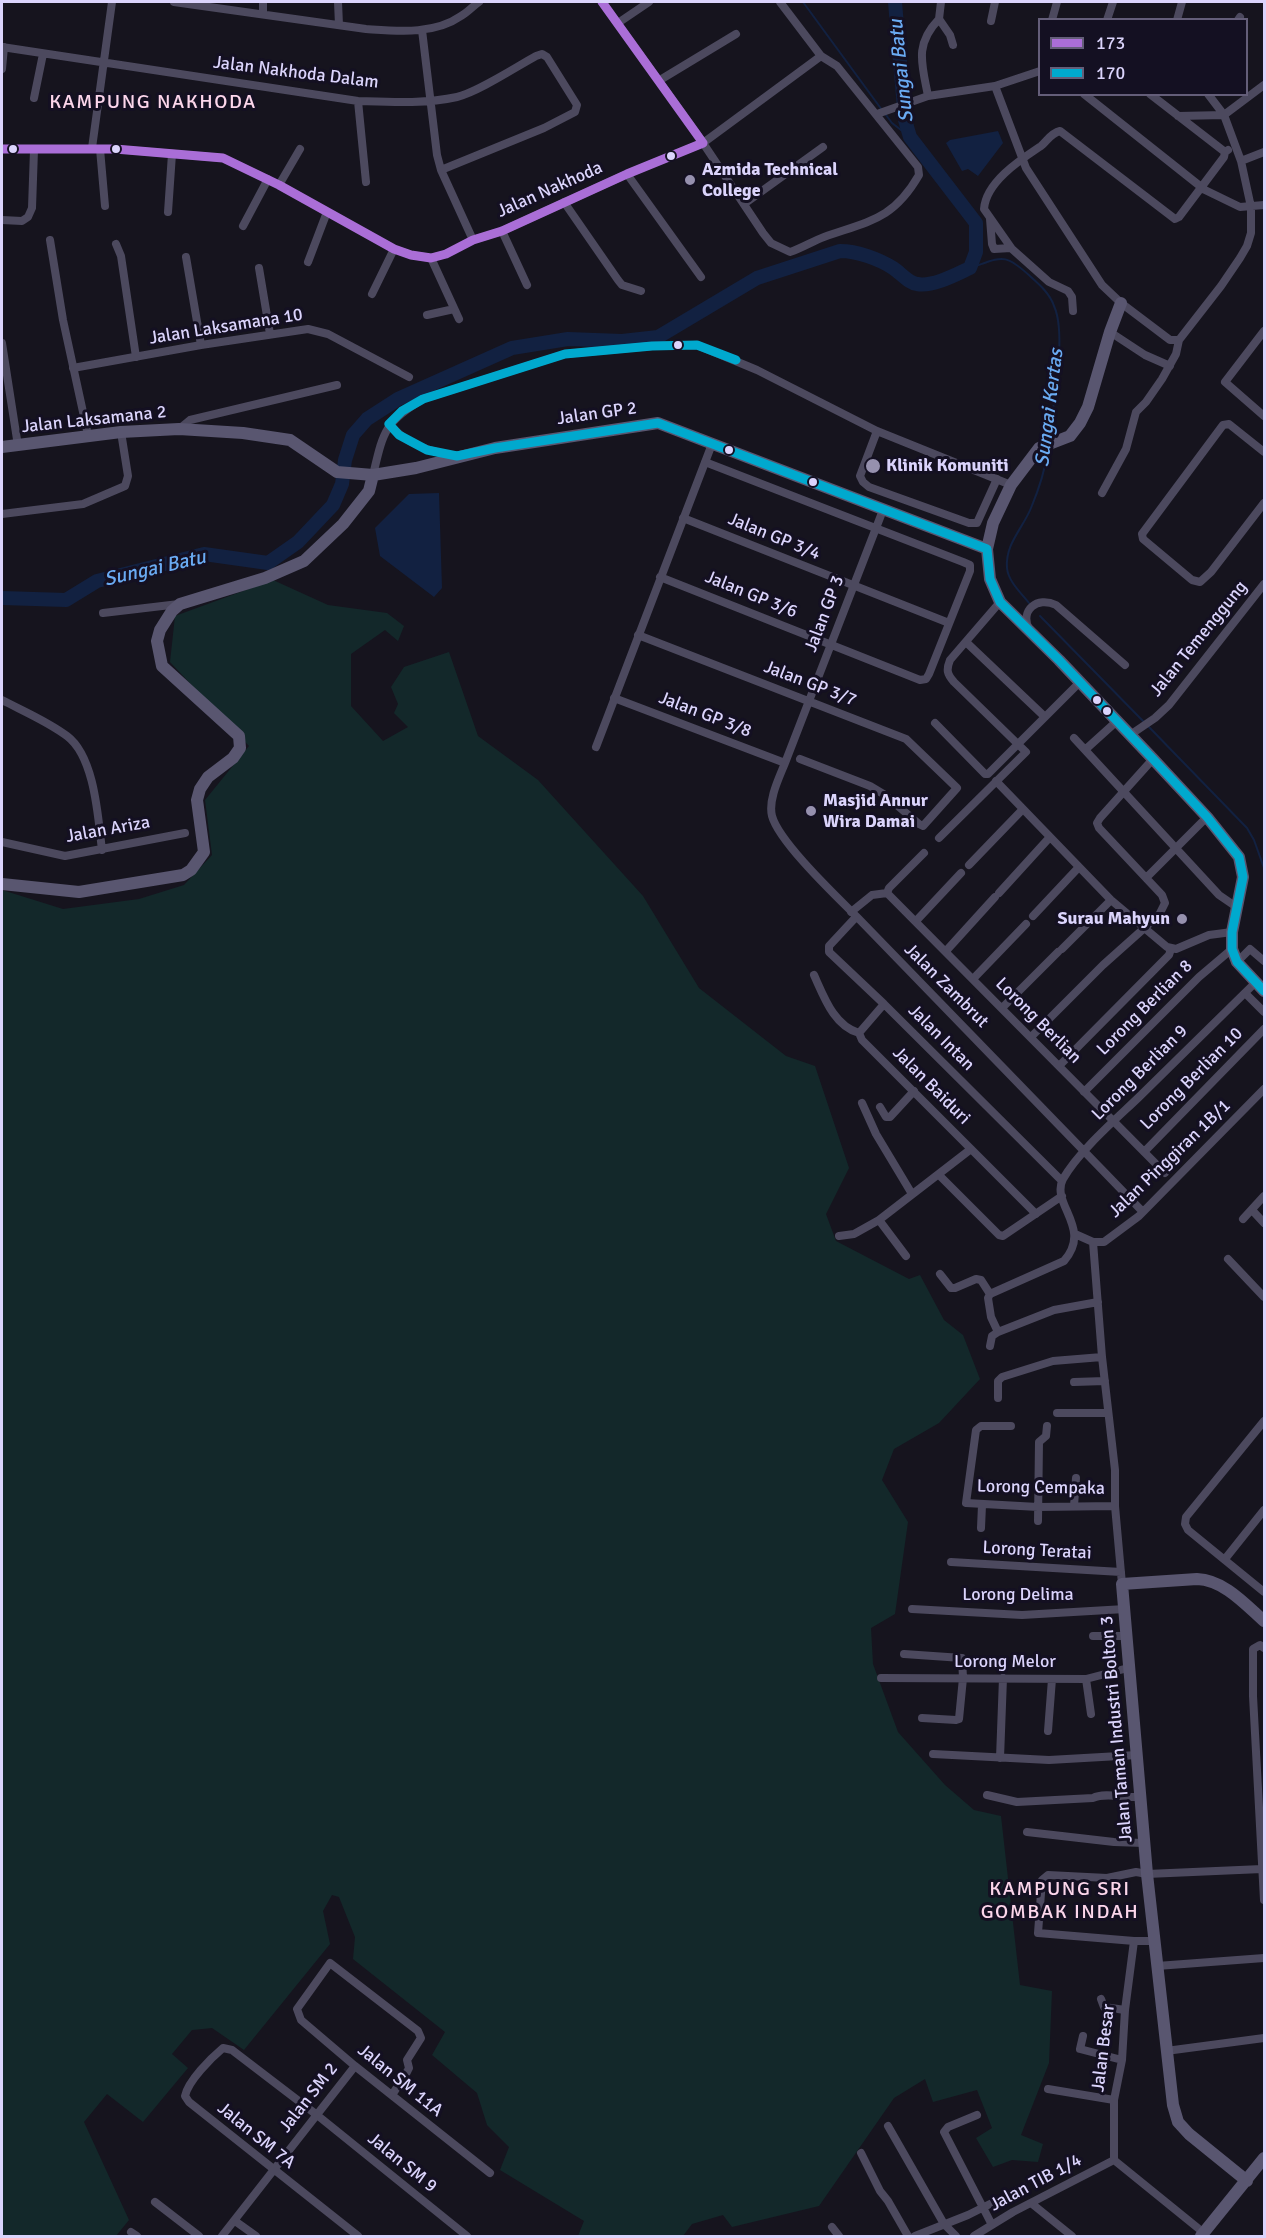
<!DOCTYPE html>
<html>
<head>
<meta charset="utf-8">
<style>
	body { margin:0 }
	#map { position:relative; width:1266px; height:2238px; overflow:hidden; background:#16141e; font-family:Signika,sans-serif }
	canvas { display:block }
	.frame { position:absolute; inset:0; border:3px solid #dbd4fc; pointer-events:none }
	.legend { position:absolute; left:1038px; top:18px; width:210px; height:78px; box-sizing:border-box; background:#141022; border:2px solid #645e79; margin:0; padding:8px 10px; list-style:none; font-size:18px; color:#dbd4fc }
	.legend li { display:flex; align-items:center; gap:12px; height:30px }
	.legend b { width:30px; border:2px solid #645e79 }
</style>
</head>
<body>
<div id="map">
<canvas width="1266" height="2238"></canvas>
<div class="frame"></div>
<ul class="legend">
<li><b style="height:8px;background:#aa6ed7"></b>173</li>
<li><b style="height:8px;background:#00a9ce"></b>170</li>
</ul>
</div>
<script>
const c = document.querySelector('canvas').getContext('2d');
c.lineJoin = 'round';
function fillPath(path, color) {
  c.fillStyle = color;
  c.fill(path, 'evenodd');
}
function strokePath(path, color, width, dash) {
  c.strokeStyle = color;
  c.lineWidth = width;
  c.lineCap = dash ? 'butt' : 'round';
  c.setLineDash(dash || []);
  c.stroke(path);
}
function label(font, color, halo, rows, align = 'center') {
  c.font = font + ' Signika,sans-serif';
  c.lineWidth = 6;
  c.setLineDash([]);
  c.textBaseline = 'middle';
  c.strokeStyle = halo;
  c.fillStyle = color;
  for (const [text, x, y, turn = 0] of rows) {
    c.save();
    c.translate(x, y);
    c.rotate((+turn || 0) * Math.PI / 180);
    c.textAlign = isNaN(turn) ? turn : align;
    if (halo) c.strokeText(text, 0, 0);
    c.fillText(text, 0, 0);
    c.restore();
  }
}
fillPath(new Path2D(`
	M273 580 328 605 387 613 404 626 398 641 385 630 351 654V706L383 741 408 727 394 713 398 704 391 687 404 667 449 652 478 736 538 780 643 896 699 988 786 1056 815 1066 849 1168 826 1214 836 1241 909 1279 920 1275 944 1320 963 1335 980 1379 939 1423 894 1449 882 1480 908 1522 895 1614 871 1628 873 1664 898 1732 945 1785 974 1810 1001 1816 1020 1985 1052 1991 1049 2063 1021 2135 1043 2144 1038 2162 1012 2160 993 2167 976 2138 992 2128 977 2090 933 2102 925 2079 894 2098 819 2206 732 2227 723 2215 692 2224 683 2236H578L584 2221 500 2170 509 2147 487 2125 477 2093 432 2055 445 2032 353 1959 355 1937 339 1897 332 1895 323 1911 330 1944 244 2050 212 2028 192 2030 172 2054 188 2068 143 2122 107 2094 84 2122 129 2220 116 2236H2V890L63 909 139 899 184 885 212 855 205 800 249 746 170 662 175 616Z`), '#13282a');
fillPath(new Path2D(`
	M998 131 1003 143 978 176 968 169 962 171 946 143 950 140Z
	M439 493 442 588 434 597 380 556 375 528 409 494Z`), '#122141');
strokePath(new Path2D(`
	M803 2 882 110
	M886 115 892 123 910 137
	M970 268C1003 257 1004 252 1031 277 1040 285 1050 294 1054 306 1067 334 1053 406 1049 438
	M1029 603C1021 593 1008 581 1007 568 1005 544 1023 528 1031 508 1039 489 1045 470 1048 450
	M1040 616 1144 722
	M1148 726 1247 828 1254 840 1264 868`), '#122141', 2);
strokePath(new Path2D(`
	M2 598 66 600 97 581 204 554 268 563 298 542 333 505 342 484 345 460 353 435 367 419 398 399 512 348 568 339 622 341 658 337 757 278 840 251C857 251 879 259 893 268 901 273 908 283 917 284 933 287 955 275 970 268L976 252V223L910 137 905 120 895 2`), '#122141', 14);
strokePath(new Path2D(`
	M174 2 366 29C397 31 434 35 461 16 468 12 473 6 479 2
	M263 2V14
	M338 2 339 25
	M602 2 695 131 763 233 771 243 790 252C802 248 813 241 824 237 869 221 893 220 919 175L918 167 914 162 837 66 821 56 780 2
	M941 2 939 19 950 35 953 45
	M1052 20 1057 2
	M1107 20 1113 2
	M1177 20 1182 2
	M1238 20 1240 17
	M991 21 995 2
	M618 23 649 2
	M422 30 437 155 441 170 473 240
	M2 47 358 101C390 102 425 104 457 97 478 92 516 67 536 56L542 54 547 57 577 105 575 112 544 128 441 170
	M2 69 4 47
	M660 80 736 34
	M995 86 1026 168 1102 285 1121 303 1170 340H1179
	M1084 94 1205 190 1240 207 1264 205
	M1150 94 1225 152 1228 150
	M928 96C922 64 914 45 939 19
	M34 98 43 54
	M358 101 366 182
	M877 114 928 96 995 86 1040 71
	M1224 115 1264 85
	M1178 116 1224 115
	M92 148 112 2
	M2 149H115L223 158 279 185 394 249 411 255 431 258 446 254 473 240 502 231 627 174 703 143 821 56
	M100 149 105 206
	M1241 161 1264 152
	M627 174 701 277
	M279 185 300 149
	M564 202 618 280 622 285 641 291
	M744 204 823 147
	M168 212 172 154
	M990 219 992 244 994 249 1011 248
	M2 220 22 221 28 217 32 208 34 150
	M243 226 268 179
	M502 231 527 285
	M50 240 63 320 88 435
	M116 244 121 256 136 357
	M186 257 201 345
	M431 258 459 319
	M308 262 327 212
	M259 268 270 334
	M372 294 394 249
	M1073 311 1072 297 1068 291 1049 282 1012 249 984 209C986 182 1020 160 1041 146 1047 141 1051 133 1060 131L1175 219 1179 217 1224 157 1225 152
	M427 315 454 309
	M1264 331 1225 382 1264 416
	M1110 332 1145 355 1170 366
	M2 343 18 446
	M73 368 201 345 308 329 328 334 409 377
	M389 424C407 445 431 452 457 456
	M179 429 190 420 337 385
	M877 431 860 476 863 482 869 487 969 523H977L997 479
	M1264 452 1229 424 1223 425 1142 534 1143 539 1192 580 1200 582 1211 572 1264 503
	M373 475C383 433 384 422 423 399L565 354 652 346 697 345 757 370 877 431 1011 485
	M1102 493 1126 449 1136 412 1146 402 1162 379 1176 354 1179 340 1221 286 1240 258 1247 246 1251 233V207L1241 161 1224 115 1208 94
	M883 510 785 763C779 778 768 800 772 816 779 842 836 896 857 917 952 1016 1048 1113 1143 1212
	M2 514 83 504 125 486 128 476 121 432
	M683 518 949 623
	M660 577 920 680 926 679 929 674 970 571V565L963 562 705 462
	M103 613 179 604
	M1029 629C1020 610 1037 596 1056 605L1125 665
	M638 635 906 739 957 788 923 826 919 824 885 795 870 786 800 759
	M966 642 1045 717
	M614 698 785 763
	M2 700C23 711 47 721 67 736 95 757 98 818 102 850
	M935 723 985 774H988L1080 682
	M1130 735 1155 718 1169 705 1264 584
	M1074 738 1219 895 1238 908
	M596 747 712 444
	M1086 749 1117 721
	M996 781 1111 900 1167 947 1176 949 1209 935 1232 932
	M939 838 1026 752 954 682C947 674 946 670 950 660L1000 602
	M2 842 65 856 185 833
	M969 865 1023 809
	M1147 877 1207 817
	M887 893 1165 1173
	M887 893 889 888 924 853
	M999 893 1050 837
	M851 912 872 895 887 893
	M1033 916 1079 867
	M856 917 829 946V952L884 1004 1062 1181
	M916 921 961 873
	M1062 949 1111 900
	M946 951 995 897
	M1237 962 1250 949 1264 961
	M814 975C824 997 834 1026 859 1033L862 1040 1036 1214
	M973 979 1026 924
	M1245 993 1264 1012
	M1002 1008 1058 952
	M859 1033 884 1004
	M1031 1037 1103 965 1159 915 1165 903 1162 895 1099 828 1097 823 1100 818 1153 759
	M1059 1066 1169 955 1171 949
	M1084 1092 1199 977 1232 949
	M862 1103 876 1134 912 1194
	M880 1107 886 1117H890L914 1091
	M1144 1152 1264 1029
	M939 1175 999 1235 1003 1236 1062 1196
	M1252 1210 1264 1223
	M1243 1219 1264 1196
	M1075 1234 1093 1242H1104L1139 1216 1264 1089
	M839 1236 854 1234 879 1220
	M1093 1242 1102 1357 1115 1470V1506L1122 1584
	M906 1256 879 1220 971 1149
	M1228 1259 1264 1297
	M940 1274 951 1288H955L976 1279 981 1280 990 1294
	M998 1332 991 1317 988 1298 990 1294 1064 1261C1093 1228 1050 1204 1063 1179 1078 1152 1115 1120 1138 1098 1177 1060 1216 1021 1256 982
	M990 1346 992 1336 998 1332 1054 1310 1098 1302
	M1074 1382 1105 1381
	M998 1398V1381L1002 1377 1053 1361 1102 1357
	M1057 1413H1108
	M1264 1421 1186 1517 1185 1524 1188 1530 1264 1592
	M1011 1426H981L976 1430 966 1503 1038 1507 1115 1506
	M1074 1506 1076 1478
	M1038 1521 1039 1442 1046 1436 1047 1426
	M981 1528 982 1505
	M1225 1559 1264 1510
	M951 1562 1121 1572
	M912 1609 1022 1615 1125 1609
	M1093 1636H1127
	M1264 1648 1260 1645 1253 1649V1696L1264 1900
	M904 1654 962 1658 963 1678 959 1719 956 1720 922 1718
	M881 1678 1086 1679 1128 1668
	M1086 1679 1091 1714
	M1048 1731 1052 1679
	M933 1754 1049 1760 1137 1755
	M1000 1758 1003 1678
	M987 1795 1017 1802 1093 1798C1104 1792 1126 1798 1141 1797
	M1027 1832 1114 1842 1144 1843
	M1154 1941H1134L1038 1933 1042 1880 1048 1875 1107 1878 1136 1872 1147 1874 1262 1869
	M1157 1966 1264 1958
	M1101 1999 1104 2007 1125 2010
	M1083 2036 1080 2049 1122 2060
	M1166 2051 1264 2038
	M1048 2089 1114 2100
	M392 2095 407 2072 409 2068 407 2060 421 2038 418 2031 330 1963 297 2009 301 2020 355 2066 490 2173
	M977 2115 948 2127 944 2132 992 2225
	M888 2126 944 2224 956 2236
	M861 2153 880 2191 888 2201 908 2236
	M1114 2160V2100L1122 2060 1125 2010 1134 1941
	M1114 2160 1204 2233
	M155 2202 199 2236
	M1031 2203 1072 2236
	M235 2221 256 2236
	M832 2227 839 2236
	M131 2232 137 2236
	M222 2236 355 2066
	M358 2236 189 2102 185 2096C188 2081 211 2058 223 2048L232 2050 317 2115 467 2236
	M915 2236 968 2215 1024 2187
	M974 2236 1013 2212 1114 2160`), '#4c495e', 8);
strokePath(new Path2D(`
	M1121 303 1110 332 1088 407 1080 423 1070 436 1039 448 1011 485 993 523 987 549 990 579 1000 602 1059 660 1153 759 1207 817 1239 857 1243 877 1232 932V949L1237 962 1264 991
	M2 447 121 432 179 429 243 433 290 440 337 472 373 475 416 468 495 448 658 423 987 549
	M2 884 79 892 183 875 191 870 204 852 197 800 200 789 208 777 233 758 240 748 239 736 162 666 157 641 160 630 172 611 180 604 265 578 304 561 343 524 369 491 373 475
	M1247 2181 1189 2134 1178 2122 1173 2105 1147 1874 1122 1584 1197 1579C1224 1580 1245 1604 1264 1621
	M1201 2236 1264 2158`), '#595670', 12);
strokePath(new Path2D(`
	M602 2 703 143
	M2 149H115L223 158 279 185 394 249 411 255 431 258 446 254 473 240 502 231 627 174 703 143`), '#aa6ed7', 9);
strokePath(new Path2D(`
	M736 360 697 345 652 346 565 354 423 399 402 411 389 424 399 435 427 450 457 456 495 448 658 423 987 549 990 579 1000 602 1059 660 1153 759 1207 817 1239 857 1243 877 1232 932V949L1237 962 1264 991`), '#00a9ce', 9);
for (const [x, y, r, color] of [
	[13,149,5,"#dbd4fc"],
	[116,149,5,"#dbd4fc"],
	[671,156,5,"#dbd4fc"],
	[690,180,6,"#9691ae"],
	[678,345,5,"#dbd4fc"],
	[729,450,5,"#dbd4fc"],
	[873,466,8,"#9691ae"],
	[813,482,5,"#dbd4fc"],
	[1097,700,5,"#dbd4fc"],
	[1107,711,5,"#dbd4fc"],
	[811,811,6,"#9691ae"],
	[1182,919,6,"#9691ae"]
]) {
  const dot = new Path2D();
  dot.arc(x, y, r, 0, 2 * Math.PI);
  c.fillStyle = color;
  c.fill(dot);
  strokePath(dot, '#141022', 2);
}
label('18px', '#dbd4fc', '#141022', [
	["Jalan Nakhoda Dalam",296,73,7],
	["Jalan Nakhoda",550,190,-24],
	["Jalan Laksamana 10",226,327,-9],
	["Jalan GP 2",597,414,-8],
	["Jalan Laksamana 2",94,420,-6],
	["Jalan GP 3/4",774,537,22],
	["Jalan GP 3/6",751,595,22],
	["Jalan GP 3",825,614,-69],
	["Jalan Temenggung",1199,639,-51],
	["Jalan GP 3/7",810,684,21],
	["Jalan GP 3/8",705,715,21],
	["Jalan Ariza",108,830,-10],
	["Jalan Zambrut",946,986,45],
	["Lorong Berlian 8",1145,1008,-45],
	["Lorong Berlian",1038,1021,45],
	["Jalan Intan",941,1038,45],
	["Lorong Berlian 9",1140,1073,-45],
	["Lorong Berlian 10",1192,1079,-45],
	["Jalan Baiduri",931,1086,45],
	["Jalan Pinggiran 1B/1",1170,1159,-44],
	["Lorong Cempaka",1041,1488,1],
	["Lorong Teratai",1037,1551,3],
	["Lorong Delima",1018,1595],
	["Lorong Melor",1005,1662],
	["Jalan Taman Industri Bolton 3",1117,1729,-95],
	["Jalan Besar",1104,2048,-83],
	["Jalan SM 11A",400,2081,39],
	["Jalan SM 2",309,2098,-52],
	["Jalan SM 7A",256,2136,39],
	["Jalan SM 9",402,2163,39],
	["Jalan TIB 1/4",1036,2183,-28]
]);
label('bold 18px', '#dbd4fc', '#141022', [
	["Azmida Technical",702,170],
	["College",702,191],
	["Klinik Komuniti",886,466],
	["Masjid Annur",823,801],
	["Wira Damai",823,822],
	["Surau Mahyun",1170,919,"right"]
], 'left');
label('italic 20px', '#6aabf3', '#141022', [
	["Sungai Batu",902,71,-96],
	["Sungai Kertas",1050,408,-83],
	["Sungai Batu",155,569,-13]
]);
c.letterSpacing = '1.5px';
label('20px', '#fcd6eb', '#141022', [
	["KAMPUNG NAKHODA",153,103],
	["KAMPUNG SRI",1060,1890],
	["GOMBAK INDAH",1060,1913]
]);
c.letterSpacing = '0px';
</script>
</body>
</html>
